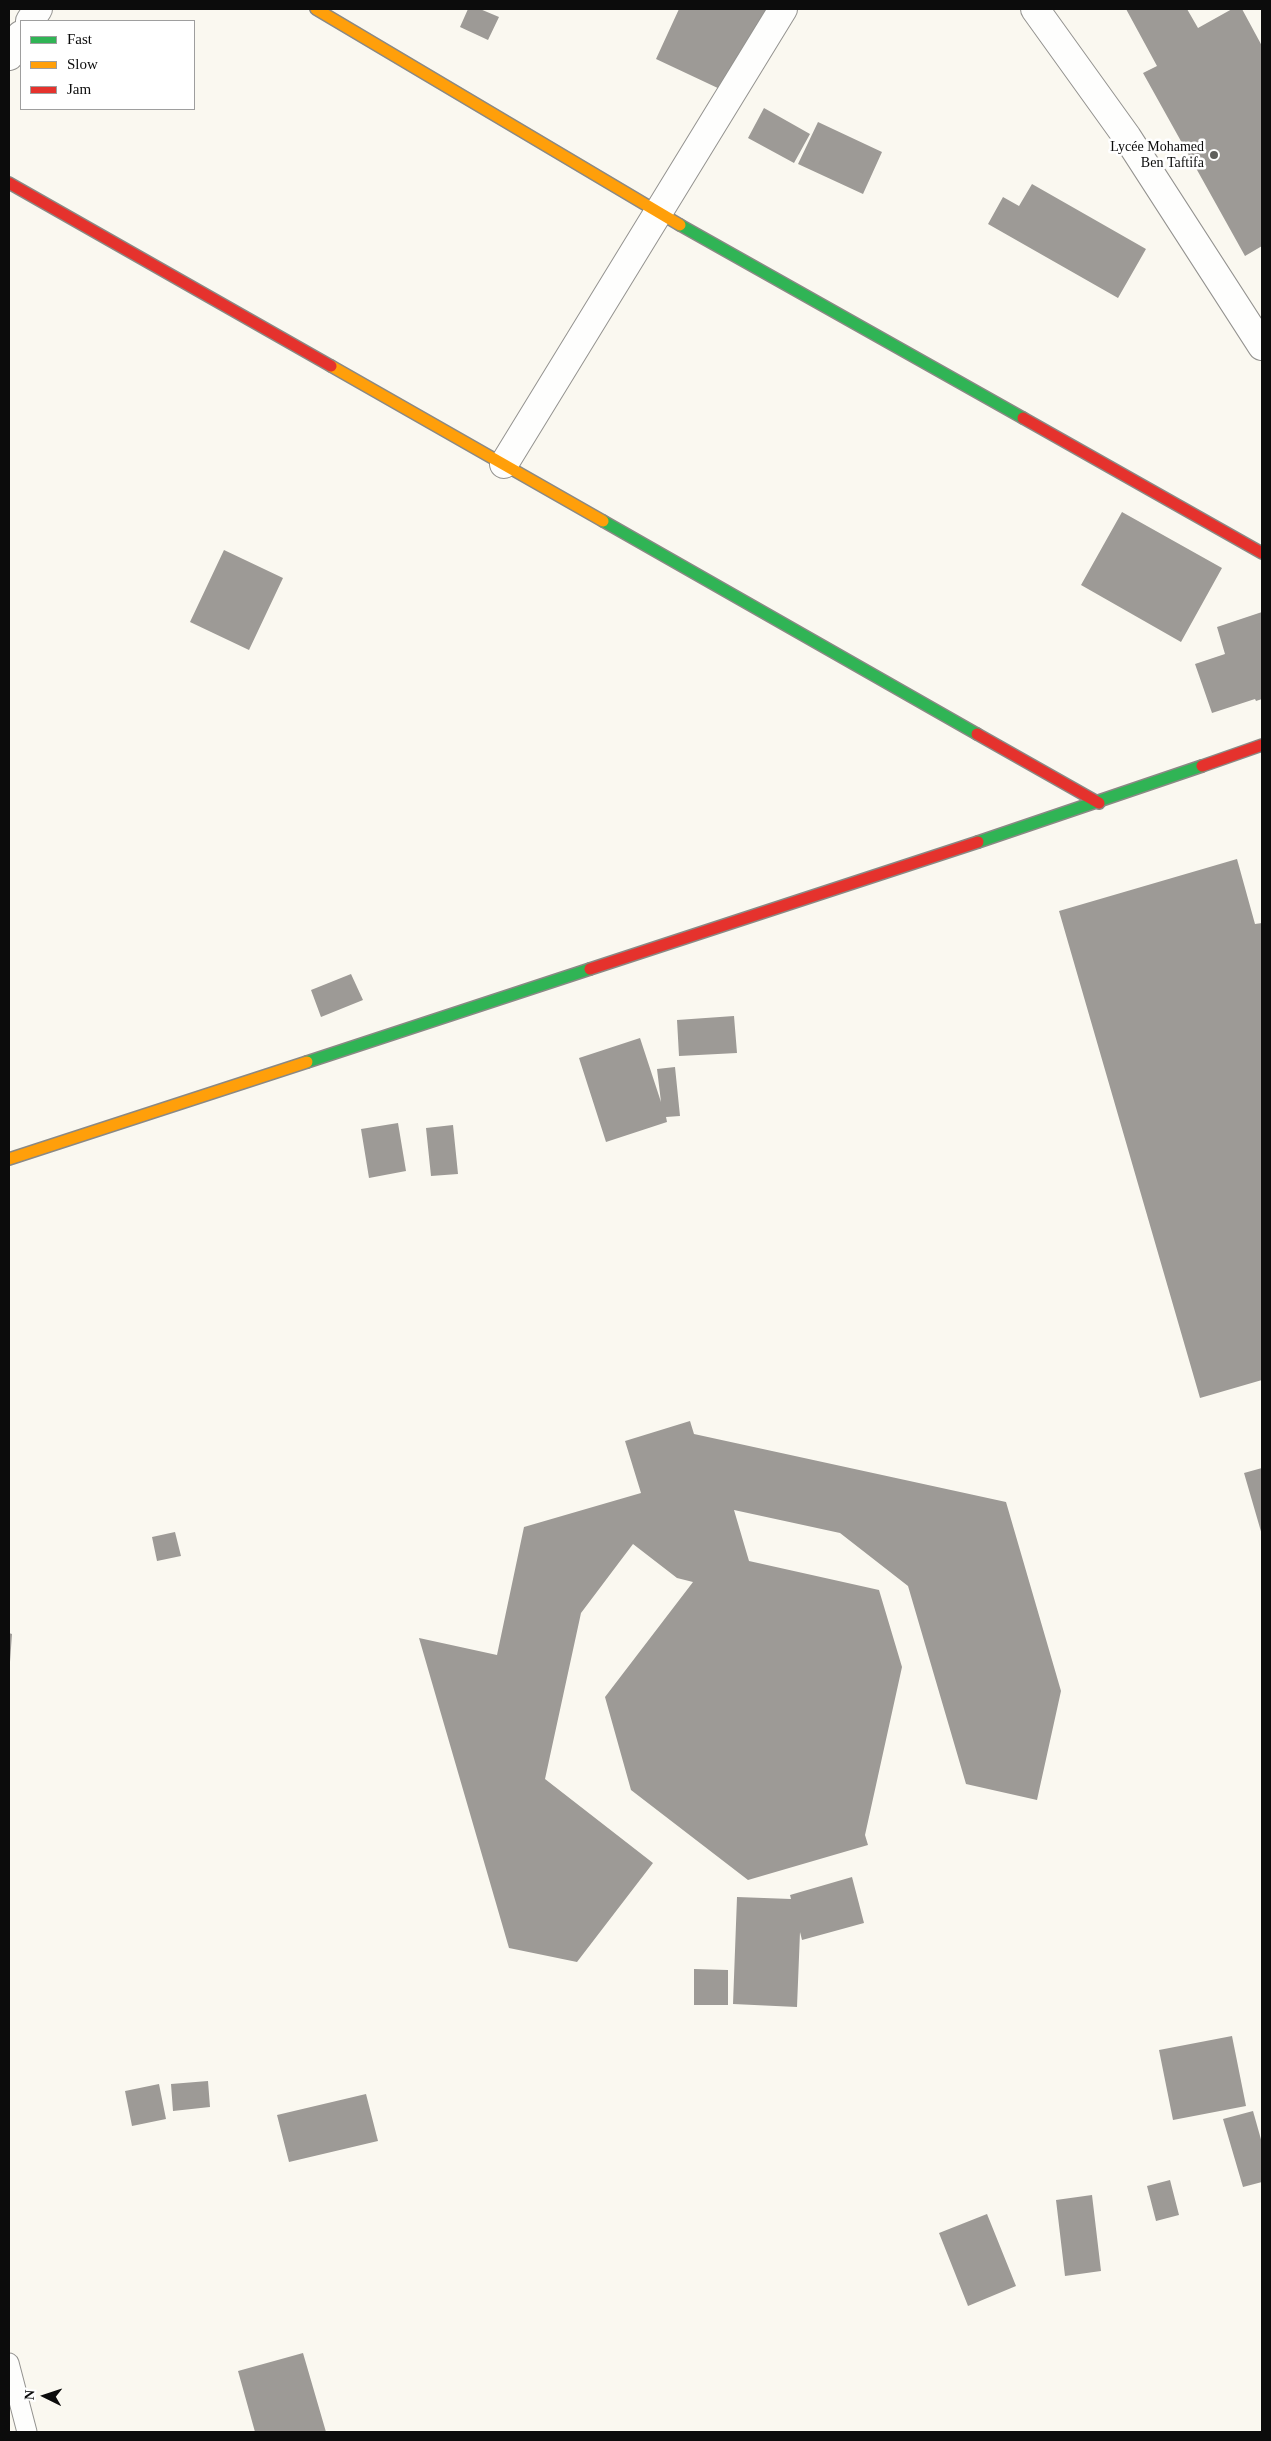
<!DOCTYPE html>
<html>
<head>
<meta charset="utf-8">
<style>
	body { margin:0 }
	#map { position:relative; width:1271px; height:2441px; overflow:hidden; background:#faf8f0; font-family:Georgia,serif }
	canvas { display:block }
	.frame { position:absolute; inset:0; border:10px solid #0c0c0c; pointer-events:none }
	.legend { position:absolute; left:20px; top:20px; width:175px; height:90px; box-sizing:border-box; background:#fff; border:1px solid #9e9e9e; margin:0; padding:6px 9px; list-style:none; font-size:15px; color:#0c0c0c }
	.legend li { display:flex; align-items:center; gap:10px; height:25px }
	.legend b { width:25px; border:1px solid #9e9e9e }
	.north { position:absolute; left:20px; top:2371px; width:50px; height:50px; -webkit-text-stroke:4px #fff; paint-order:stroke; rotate:274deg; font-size:14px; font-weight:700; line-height:20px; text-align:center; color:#0c0c0c }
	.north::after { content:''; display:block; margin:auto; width:18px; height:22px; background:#0c0c0c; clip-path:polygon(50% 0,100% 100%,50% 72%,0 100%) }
</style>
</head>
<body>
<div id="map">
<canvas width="1271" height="2441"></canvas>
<div class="frame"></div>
<ul class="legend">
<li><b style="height:6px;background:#30b455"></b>Fast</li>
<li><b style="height:6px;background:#ff9f0a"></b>Slow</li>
<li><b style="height:6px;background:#e5322d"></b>Jam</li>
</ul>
<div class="north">N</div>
</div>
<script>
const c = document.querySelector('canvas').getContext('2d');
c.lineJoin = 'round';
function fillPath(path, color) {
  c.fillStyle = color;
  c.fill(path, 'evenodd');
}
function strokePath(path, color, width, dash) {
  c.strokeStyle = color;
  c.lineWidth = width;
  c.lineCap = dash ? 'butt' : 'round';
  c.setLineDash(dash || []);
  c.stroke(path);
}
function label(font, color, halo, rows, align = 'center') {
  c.font = font + ' Georgia,serif';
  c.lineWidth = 5;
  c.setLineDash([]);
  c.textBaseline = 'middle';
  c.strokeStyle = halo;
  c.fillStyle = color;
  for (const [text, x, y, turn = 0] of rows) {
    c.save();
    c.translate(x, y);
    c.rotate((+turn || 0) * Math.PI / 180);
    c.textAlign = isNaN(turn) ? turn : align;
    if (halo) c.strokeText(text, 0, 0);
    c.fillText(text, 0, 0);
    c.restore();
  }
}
fillPath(new Path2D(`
	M468 9H480L499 17 488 40 460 27Z
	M679 9H780L739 98 656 59Z
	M1126 9H1187L1198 28 1232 9H1242L1262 46V246L1245 256 1143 73 1157 66Z
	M764 108 810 134 794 163 748 138Z
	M818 122 882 152 863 194 798 164Z
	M1032 184 1146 249 1118 298 988 224 1003 197 1019 206Z
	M1122 512 1222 568 1181 642 1081 585Z
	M224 550 283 578 249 650 190 622Z
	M1262 612V699L1256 701 1255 699 1212 713 1195 664 1225 654 1217 627Z
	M1237 859 1255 924 1262 923V1380L1200 1398 1059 911Z
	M351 974 363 1000 321 1017 311 990Z
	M734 1016 737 1053 679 1056 677 1020Z
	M640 1038 661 1102 657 1069 675 1067 680 1116 666 1117 667 1122 606 1142 579 1058Z
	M398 1123 406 1171 369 1178 361 1129Z
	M453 1125 458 1174 431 1176 426 1128Z
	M690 1421 694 1434 1006 1502 1061 1691 1037 1800 966 1784 908 1586 840 1533 734 1510 749 1561 879 1590 902 1667 865 1835 868 1845 748 1880 631 1790 605 1697 693 1582 677 1578 633 1544 581 1613 545 1779 653 1863 577 1962 509 1948 419 1638 497 1655 524 1527 641 1493 625 1441Z
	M1262 1468V1535L1244 1473Z
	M175 1532 181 1556 157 1561 152 1537Z
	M9 1633 12 1634 10 1662H9Z
	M852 1877 864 1923 802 1940 800 1932 797 2007 733 2004 737 1897 791 1899 790 1895Z
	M694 1969 728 1970V2005H694Z
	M1232 2036 1246 2106 1173 2120 1159 2050Z
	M208 2081 210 2107 173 2111 171 2084Z
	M159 2084 166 2119 132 2126 125 2091Z
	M366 2094 378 2141 289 2162 277 2115Z
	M1253 2111 1262 2143V2182L1243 2187 1223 2119Z
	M1170 2180 1179 2215 1156 2221 1147 2186Z
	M1092 2195 1101 2271 1065 2276 1056 2200Z
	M987 2214 1016 2286 968 2306 939 2233Z
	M303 2353 326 2432H255L238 2371Z`), '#9d9a96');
const lane = new Path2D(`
	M9 2363 27 2432`);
const street = new Path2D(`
	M1035 9 1127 137 1262 346
	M30 21 38 9
	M9 56 21 35
	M504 464 783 9`);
const fast = new Path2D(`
	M680 225 1023 418
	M603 521 977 734
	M978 842 1202 766
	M307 1062 590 969`);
const slow = new Path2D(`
	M316 9 680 225
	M331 366 603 521
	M9 1159 307 1062`);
const jam = new Path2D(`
	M9 183 331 366
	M1023 418 1262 553
	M977 734 1099 803
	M1202 766 1262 745
	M590 969 978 842`);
strokePath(lane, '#93928f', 21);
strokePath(street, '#93928f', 30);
strokePath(fast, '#8a8985', 14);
strokePath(slow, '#8a8985', 14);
strokePath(jam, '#8a8985', 14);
strokePath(lane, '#fefefd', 19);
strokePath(street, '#fefefd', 28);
strokePath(fast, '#30b455', 11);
strokePath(slow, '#ff9f0a', 11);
strokePath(jam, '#e5322d', 11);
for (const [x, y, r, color] of [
	[1214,155,5,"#5f5f5c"]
]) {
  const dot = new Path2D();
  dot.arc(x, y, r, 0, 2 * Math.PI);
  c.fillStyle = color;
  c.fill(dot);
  strokePath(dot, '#fff', 2);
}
label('14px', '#0c0c0c', '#fff', [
	["Lycée Mohamed",1204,147],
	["Ben Taftifa",1204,163]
], 'right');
</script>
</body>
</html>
